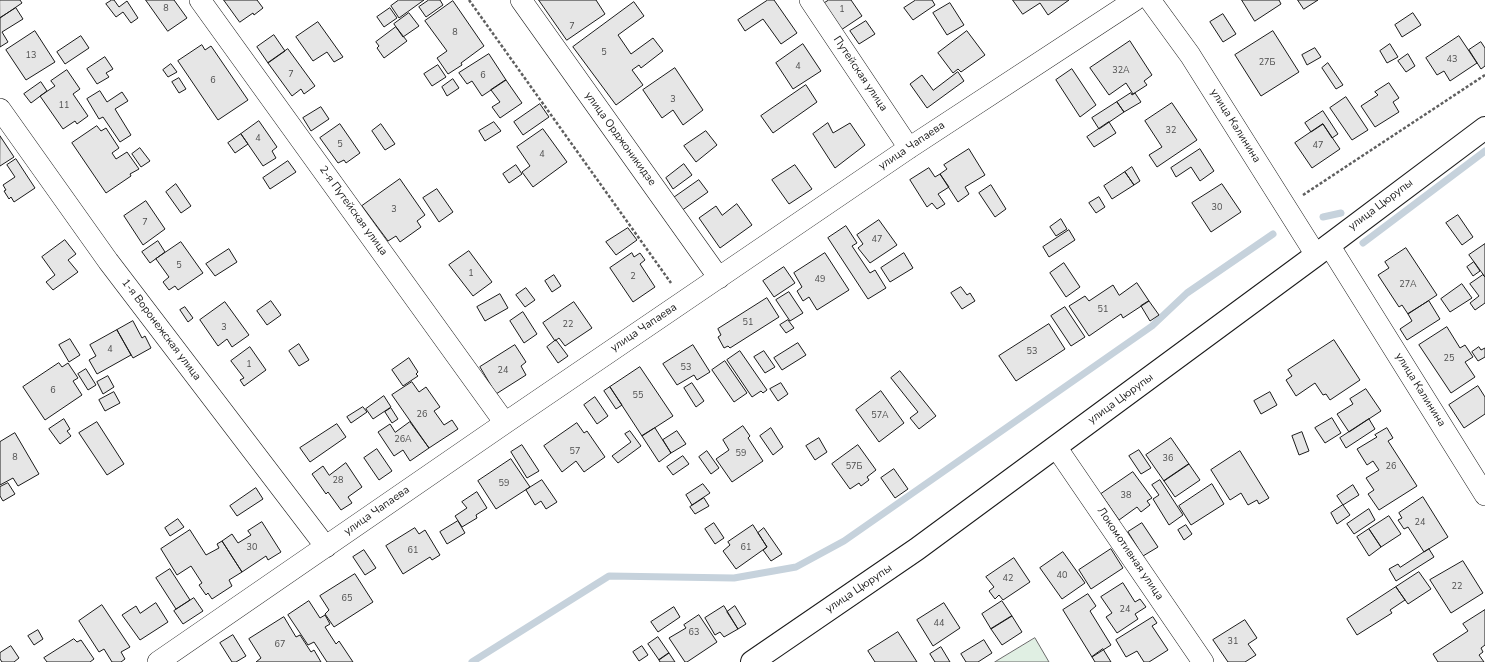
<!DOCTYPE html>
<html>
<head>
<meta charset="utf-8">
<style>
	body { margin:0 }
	canvas { display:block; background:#fff }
</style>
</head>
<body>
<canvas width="1485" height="662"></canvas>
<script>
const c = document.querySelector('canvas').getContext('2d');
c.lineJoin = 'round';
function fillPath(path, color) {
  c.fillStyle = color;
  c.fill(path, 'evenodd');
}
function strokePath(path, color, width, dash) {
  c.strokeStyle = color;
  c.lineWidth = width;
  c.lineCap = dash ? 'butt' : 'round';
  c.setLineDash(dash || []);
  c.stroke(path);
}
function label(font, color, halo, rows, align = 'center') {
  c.font = font + ' "Nunito Sans",sans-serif';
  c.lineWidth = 3;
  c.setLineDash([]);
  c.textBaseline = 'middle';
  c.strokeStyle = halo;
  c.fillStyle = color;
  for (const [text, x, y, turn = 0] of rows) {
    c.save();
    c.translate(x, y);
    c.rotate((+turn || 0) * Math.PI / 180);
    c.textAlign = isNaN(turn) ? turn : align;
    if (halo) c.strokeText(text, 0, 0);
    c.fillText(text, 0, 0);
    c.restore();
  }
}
const green = new Path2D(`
	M1035 638 1049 662H995Z`);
fillPath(green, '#e0efe3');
strokePath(green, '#6a6a6a', 1);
strokePath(new Path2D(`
	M1323 217 1341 213
	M1363 243 1485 151
	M472 662 609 576 734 578 796 567 844 541 1152 326 1187 293 1273 234`), '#c6d2dc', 7);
const building = new Path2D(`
	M0 0H20L22 3 0 18Z
	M112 0H114L119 7 127 1 138 18 131 23 123 12 116 17 106 4Z
	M146 0H174L187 18 168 31Z
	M224 0H257L263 8 254 15 253 13 240 22Z
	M399 0H424L399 18 391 6Z
	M429 0H440L443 5 426 17 419 7Z
	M539 0H596L605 14 567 40Z
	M768 0H774L797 33 781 44 763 19 745 31 738 20Z
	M829 0H851L862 16 841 30 823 4Z
	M916 0H932L935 5 913 20 904 8Z
	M1013 0H1069L1048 15 1040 3 1023 14Z
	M1242 0H1279L1281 4 1255 21Z
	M1298 0H1318L1304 9Z
	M453 1 484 46 461 63 462 65 448 74 437 58 447 51 425 21Z
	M634 2 644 16 618 35 631 54 653 38 663 51 641 68 639 65 632 70 643 85 616 105 573 47Z
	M950 3 964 25 947 35 933 13Z
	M16 8 23 19 2 32 8 42 0 47V18Z
	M390 8 397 18 384 27 377 17Z
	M409 13 419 26 403 37 394 24Z
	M1413 13 1421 25 1402 37 1395 25Z
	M1223 14 1236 34 1223 42 1210 22Z
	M866 21 875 34 859 44 850 31Z
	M318 22 343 57 334 62 327 52 313 61 296 37Z
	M396 27 407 41 384 58 377 48 379 46 376 42Z
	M35 31 55 62 26 80 6 50Z
	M967 31 985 55 961 72 958 69 953 73 938 53Z
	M1273 31 1299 72 1261 96 1235 55Z
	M274 35 285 51 268 63 257 47Z
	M81 36 89 48 65 64 57 52Z
	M1459 36 1477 63 1450 81 1444 71 1437 75 1426 58Z
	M1130 41 1152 75 1144 81 1147 85 1133 94 1126 83 1109 95 1090 68Z
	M1481 42 1485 48V66L1481 69 1469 50Z
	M803 44 821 71 793 89 776 63Z
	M1390 44 1398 57 1387 63 1380 51Z
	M202 45 205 50 211 46 248 100 218 120 178 61Z
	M1315 48 1321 57 1307 65 1302 55Z
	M288 49 315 86 304 94 301 89 292 96 268 63Z
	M489 54 506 80 482 96 472 81 467 84 459 73Z
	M1408 54 1415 66 1406 72 1398 61Z
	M105 57 113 69 106 73 109 77 97 84 87 69Z
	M1328 63 1343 85 1336 89 1322 68Z
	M171 64 177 72 168 77 163 70Z
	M438 65 446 77 432 86 424 74Z
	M675 68 703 110 683 125 673 110 662 118 643 90Z
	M1072 69 1096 105 1080 117 1056 80Z
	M67 70 80 89 73 94 88 116 77 124 75 121 63 129 40 96 55 86 51 81Z
	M958 72 964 81 927 108 910 84 922 75 933 90Z
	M179 78 186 89 179 93 172 82Z
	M453 79 459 88 447 96 442 87Z
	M506 80 522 103 500 118 492 107 500 102 491 90Z
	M41 82 47 91 31 103 24 94Z
	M1389 83 1399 98 1393 102 1399 112 1375 127 1361 106 1378 95 1375 92Z
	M806 85 817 102 773 133 761 116Z
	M100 91 107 102 122 92 128 101 115 109 131 135 120 142 103 117 99 119 87 99Z
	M1131 93 1132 95 1135 93 1141 102 1124 112 1117 102Z
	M1346 97 1368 130 1352 140 1330 108Z
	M1117 102 1124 112 1099 129 1092 118Z
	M1172 103 1197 140 1157 167 1149 155 1162 147 1145 121Z
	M540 104 549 117 523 135 514 122Z
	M321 107 329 119 311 131 303 118Z
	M1323 111 1338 134 1332 138 1323 124 1311 132 1305 123Z
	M259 121 277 147 272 151 276 158 263 166 241 134Z
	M494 122 501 131 485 141 479 131Z
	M1109 122 1116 133 1094 147 1087 137Z
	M828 123 833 133 850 123 865 145 835 168 813 134Z
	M340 124 360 153 346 163 344 160 338 163 320 138Z
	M381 124 395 144 385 150 372 131Z
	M1323 124 1340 149 1312 168 1295 143Z
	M97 126 101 131 106 128 119 148 112 153 116 159 127 152 139 169 130 174 131 176 106 193 72 143Z
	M543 129 567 162 533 187 522 172 530 166 517 147Z
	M706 131 717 145 696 162 684 146Z
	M241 134 248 144 235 153 228 143Z
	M0 136 14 157 0 166Z
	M140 148 150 161 141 167 132 154Z
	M969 149 985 175 965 187 969 194 958 202 940 174 947 169 944 165Z
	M1200 149 1214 171 1200 181 1191 167 1176 177 1171 168Z
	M16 159 35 188 14 202 11 197 9 199 4 191 6 190 3 185 15 177 7 165Z
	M288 161 296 172 270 189 263 178Z
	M684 164 692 175 673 189 666 178Z
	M516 165 522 174 509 183 503 174Z
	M795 165 812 189 789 204 772 180Z
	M1132 167 1140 181 1134 185 1125 172Z
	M929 168 935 177 940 174 949 187 938 194 945 204 937 209 932 203 927 207 910 180Z
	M1125 172 1134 185 1112 199 1104 186Z
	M400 179 425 215 417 221 421 227 400 242 396 236 388 241 362 206Z
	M699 180 708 192 681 211 672 199Z
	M176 184 191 206 181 213 166 192Z
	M1222 184 1241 212 1211 232 1192 203Z
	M991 185 1006 209 995 217 979 193Z
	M437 189 453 212 439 222 423 198Z
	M1099 197 1105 207 1096 213 1089 203Z
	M146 201 165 229 143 245 124 216Z
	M737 204 752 225 720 248 699 218 716 206 722 215Z
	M1458 215 1473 237 1462 245 1446 223Z
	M1061 219 1067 229 1056 236 1050 227Z
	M879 220 897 245 870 263 858 248 863 244 857 235Z
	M846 226 857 243 852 246 870 273 875 270 886 288 868 299 828 238Z
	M628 228 637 240 616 255 606 242Z
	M1069 230 1075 240 1049 257 1043 247Z
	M65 240 76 254 68 260 78 272 53 290 46 282 55 275 42 257Z
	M158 241 165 252 150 263 142 252Z
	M181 242 203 273 178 290 175 286 169 290 163 282 169 277 156 259Z
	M1485 244V277L1469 255Z
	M1406 248 1437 295 1408 314 1402 305 1399 307 1378 275 1389 268 1385 262Z
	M229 249 237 262 215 276 206 264Z
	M469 251 492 282 473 296 449 265Z
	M632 253 634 257 640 253 645 260 640 264 655 287 633 302 610 268Z
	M825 253 849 290 817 310 809 297 803 301 797 291 802 287 794 273Z
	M904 253 913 268 890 282 881 268Z
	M1474 262 1480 271 1473 276 1467 267Z
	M1064 263 1080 287 1066 297 1050 273Z
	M784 267 795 283 774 297 763 281Z
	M554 275 561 286 552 292 545 281Z
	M1483 275 1485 277V303L1475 310 1470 303 1479 296 1470 284Z
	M1137 283 1149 301 1123 318 1121 314 1089 336 1069 306 1085 296 1089 301 1113 285 1119 295Z
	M1462 284 1472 298 1450 312 1441 299Z
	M961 287 967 295 970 293 975 301 962 309 951 293Z
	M526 288 535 300 525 307 516 295Z
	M789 292 803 313 790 321 776 300Z
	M500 294 508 308 485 321 477 307Z
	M767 298 779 317 730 348 728 346 724 348 718 337 721 335 718 329Z
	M271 301 281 315 267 325 257 311Z
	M1149 301 1159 315 1150 321 1141 306Z
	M1429 301 1440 319 1407 340 1400 329 1412 321 1408 314Z
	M225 302 249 335 232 347 227 339 218 346 200 320Z
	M574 302 592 328 565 346 559 338 555 341 543 323Z
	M185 307 193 318 188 322 180 310Z
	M1065 307 1085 337 1071 346 1051 316Z
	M523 312 537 334 524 343 510 321Z
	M788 320 794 328 786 333 780 325Z
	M133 321 142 338 145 336 151 348 133 358 117 330Z
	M1049 324 1065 349 1016 381 999 356Z
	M1447 327 1460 348 1465 345 1473 357 1465 362 1475 377 1451 393 1419 345Z
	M117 330 131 355 97 374 89 360 96 356 90 345Z
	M70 339 80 355 69 362 59 345Z
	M556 340 568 356 558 363 547 347Z
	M1334 340 1360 380 1330 400 1326 394 1323 395 1315 383 1296 396 1286 380 1292 376 1288 370Z
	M798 343 806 355 782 370 774 358Z
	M299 344 309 360 299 366 289 351Z
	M515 345 526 362 521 366 526 375 496 394 480 367Z
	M693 345 710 372 697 380 694 375 677 385 663 364Z
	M250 347 266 370 244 386 240 380 244 378 231 361Z
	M1479 347 1481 350 1485 348V357L1478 361 1472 352Z
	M740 351 767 390 763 393 761 391 752 397 727 360Z
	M764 351 775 367 765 373 754 357Z
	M409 358 418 372 416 374 418 376 403 386 392 370Z
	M725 361 747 393 734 402 712 370Z
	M59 363 62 367 68 363 78 378 73 381 82 395 45 420 23 387Z
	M640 367 673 416 642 436 610 387Z
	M86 369 96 385 88 390 78 374Z
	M900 371 936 416 919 429 910 418 918 412 891 378Z
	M108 376 114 387 103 394 97 382Z
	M412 382 419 392 426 387 440 407 434 411 444 425 452 420 458 429 429 448 392 395Z
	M692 383 704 401 696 407 684 388Z
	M781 383 788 394 778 401 770 389Z
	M1478 386 1485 397V414L1464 428 1449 405Z
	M610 387 622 405 616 409 604 391Z
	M1366 389 1381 411 1349 432 1337 414 1353 404 1350 399Z
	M881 391 904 423 879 442 856 410Z
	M114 392 120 403 105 411 99 400Z
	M1270 392 1277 405 1261 414 1254 401Z
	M384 396 391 407 373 419 366 409Z
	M595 397 608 416 597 424 584 405Z
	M363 407 367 412 351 423 347 417Z
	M391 408 398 419 392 423 385 412Z
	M1332 418 1341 433 1325 443 1315 428Z
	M64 419 70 429 67 431 71 436 60 444 49 429Z
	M1369 419 1375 429 1346 448 1340 438Z
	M97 422 124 464 107 475 79 433Z
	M410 422 429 448 410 461 403 450 394 456 378 432 390 424 395 432Z
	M577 423 584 433 587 431 605 457 584 472 576 461 562 472 544 446Z
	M337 424 346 437 310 462 300 448Z
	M743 426 750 436 748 438 763 461 732 482 716 459 729 450 723 440Z
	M655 428 671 453 659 462 642 436Z
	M771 428 783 447 773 455 760 436Z
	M1387 428 1393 438 1388 441 1417 486 1379 510 1368 494 1374 490 1366 478 1379 470 1373 461 1367 465 1357 449 1377 437 1375 435Z
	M630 431 641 446 618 463 612 456 631 442 625 434Z
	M677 431 686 444 671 453 663 440Z
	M1302 432 1309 451 1299 455 1292 436Z
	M15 433 39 474 18 486 13 478 0 485V442Z
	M819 438 827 452 815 460 806 446Z
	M1171 438 1189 464 1164 481 1146 455Z
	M522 445 539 471 527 478 511 452Z
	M858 445 876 470 867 477 869 480 861 486 859 483 850 489 832 464Z
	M377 449 392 471 379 480 364 458Z
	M1139 450 1151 468 1141 474 1129 456Z
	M707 451 719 468 711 474 699 457Z
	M1240 451 1269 498 1259 504 1257 500 1248 505 1241 493 1230 500 1211 470Z
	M683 456 689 464 673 475 667 467Z
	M511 459 530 487 496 509 478 481Z
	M346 463 362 487 348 497 352 503 341 510 328 492 326 494 312 474 323 466 329 475Z
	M1189 464 1200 480 1175 497 1164 481Z
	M894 469 908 489 895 498 881 478Z
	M1133 472 1152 498 1147 501 1150 505 1141 512 1137 507 1119 520 1101 494Z
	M542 480 557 502 546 509 541 501 535 505 526 490Z
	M1160 480 1183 515 1169 525 1153 499 1159 495 1152 485Z
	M8 483 15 494 3 501 0 496V487Z
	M703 484 710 493 692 505 686 495Z
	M1212 484 1224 504 1191 525 1179 506Z
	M1353 485 1359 495 1343 505 1337 496Z
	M256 488 263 499 237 516 230 506Z
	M477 492 487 508 476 515 477 518 462 527 455 516 467 508 462 502Z
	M1423 497 1448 537 1424 552 1408 527 1404 529 1398 520 1402 518 1399 513Z
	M704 498 709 506 695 514 690 507Z
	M1343 505 1350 515 1337 524 1331 513Z
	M1369 509 1375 520 1354 534 1347 524Z
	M1389 516 1401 534 1381 547 1369 529Z
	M178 519 184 527 170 536 165 528Z
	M458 521 465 533 447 544 440 532Z
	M262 522 281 552 268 560 266 556 242 572 222 541 232 534 238 543 251 535 248 531Z
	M714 523 724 538 715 544 705 529Z
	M1142 523 1158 547 1143 556 1128 532Z
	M753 525 767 547 736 569 723 551 730 545 728 542Z
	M1186 525 1192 534 1184 540 1178 530Z
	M415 528 419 534 425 530 440 555 432 560 430 557 403 574 386 546Z
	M764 528 782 554 771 561 763 550 767 547 758 533Z
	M1369 529 1381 547 1369 556 1357 537Z
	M190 530 206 555 219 548 217 544 222 541 242 572 229 580 232 586 212 599 208 593 206 595 199 585 202 583 191 566 177 575 161 549Z
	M1111 549 1123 568 1091 589 1079 570Z
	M1429 549 1434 557 1396 581 1389 569 1398 564 1400 567Z
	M364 550 376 568 365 575 353 557Z
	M1063 552 1085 583 1062 599 1040 568Z
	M1014 558 1030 582 1003 600 999 595 995 599 989 591 994 587 986 577Z
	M1463 561 1483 593 1451 613 1430 580Z
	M170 569 190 600 176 609 156 578Z
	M1419 572 1431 589 1408 604 1396 587Z
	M355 574 373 602 334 627 325 614 329 610 320 596Z
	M1123 583 1135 602 1140 599 1146 607 1135 614 1138 619 1117 633 1106 617 1112 613 1101 597Z
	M1396 587 1405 600 1390 610 1392 613 1357 635 1347 619Z
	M1088 594 1096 606 1090 611 1111 645 1092 657 1063 610Z
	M194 598 203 611 183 624 174 611Z
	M309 601 320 618 325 615 330 624 325 627 336 644 339 641 353 662H327L314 642 308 645 288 615Z
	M1002 601 1012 616 991 629 982 614Z
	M156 603 168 622 140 640 122 615 136 606 140 613Z
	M944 603 960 628 933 646 917 620Z
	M102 605 130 647 121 652 125 659 121 662H112L104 649 99 652 79 621Z
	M724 606 738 629 724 637 720 632 715 635 705 618Z
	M735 606 746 624 738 629 727 612Z
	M674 607 680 617 658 632 651 622Z
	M1485 610V645L1481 648 1483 652 1479 655 1484 662H1438L1433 654 1468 631 1463 624Z
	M699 615 717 642 687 662H685L669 638 686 628 684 625Z
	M1012 616 1022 632 1002 645 991 629Z
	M284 617 296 637 300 635 311 652 314 650 321 662H256L261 658 249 639Z
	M1153 617 1157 623 1152 626 1168 650 1149 662H1144L1137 651 1126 657 1116 640Z
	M1245 620 1257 638 1248 644 1256 655 1245 662H1228L1213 640Z
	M38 630 43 639 34 645 28 636Z
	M898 632 917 662H875L868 651Z
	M233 635 246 656 236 662H232L220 643Z
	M658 637 669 653 659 660 648 644Z
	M74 639 77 642 81 640 94 659 90 662H47L44 658Z
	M984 640 992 653 978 662H966L961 654Z
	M11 646 19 658 14 662H2L0 659V653Z
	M642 646 648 655 639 661 633 652Z
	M941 647 950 662H935L930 654Z
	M1103 649 1111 662H1095L1092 657Z
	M669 653 675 662H660L659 660Z`);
fillPath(building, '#e6e6e6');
strokePath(building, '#1a1a1a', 1);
const minor = new Path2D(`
	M200 0 505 423
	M521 0 719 278
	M810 0 909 148
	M1150 0 1190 55 1316 255
	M0 109 108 261 326 547
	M1329 245 1485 495
	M1056 447 1203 662
	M158 662 505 423 909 148 1135 0`);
const tertiary = new Path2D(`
	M752 662 917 549 1316 255 1485 128`);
strokePath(minor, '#1a1a1a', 22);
strokePath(tertiary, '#1a1a1a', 24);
strokePath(new Path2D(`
	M469 0 671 283
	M1303 195 1485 75`), '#5f5f5f', 2.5, [3, 2]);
strokePath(minor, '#fff', 21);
strokePath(tertiary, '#fff', 22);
label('9px', '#4d4d4d', null, [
	["8",166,9],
	["1",842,10],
	["7",572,27],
	["8",455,33],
	["5",604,53],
	["13",31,56],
	["43",1452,60],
	["27Б",1267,63],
	["4",798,67],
	["32А",1121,71],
	["7",291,75],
	["6",483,76],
	["6",213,81],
	["3",673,100],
	["11",64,106],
	["32",1171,131],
	["4",258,139],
	["5",340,145],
	["47",1318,146],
	["4",542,155],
	["30",1217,208],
	["3",394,210],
	["7",145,223],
	["47",877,240],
	["5",179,266],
	["1",471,274],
	["2",633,277],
	["49",820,280],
	["27А",1408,285],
	["51",1103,310],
	["51",748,323],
	["22",568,325],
	["3",224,328],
	["4",110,350],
	["53",1032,352],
	["25",1449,359],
	["1",249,365],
	["53",686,368],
	["24",503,371],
	["6",53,391],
	["55",638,396],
	["26",422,415],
	["57А",880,416],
	["26А",403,440],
	["57",575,452],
	["59",741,454],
	["8",15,458],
	["36",1168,459],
	["57Б",854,467],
	["26",1391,467],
	["28",338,481],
	["59",504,484],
	["38",1126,496],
	["24",1420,523],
	["30",252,548],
	["61",746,548],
	["61",413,551],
	["40",1062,576],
	["42",1008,579],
	["22",1457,587],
	["65",347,599],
	["24",1125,610],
	["44",939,624],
	["63",694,633],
	["31",1233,642],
	["67",280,645]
]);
label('11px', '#1a1a1a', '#fff', [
	["Путейская улица",860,74,56],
	["улица Калинина",1235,126,58],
	["улица Орджоникидзе",620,139,54],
	["улица Чапаева",912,146,-34],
	["улица Цюрупы",1381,205,-37],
	["2-я Путейская улица",353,211,54],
	["улица Чапаева",644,328,-34],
	["1-я Воронежская улица",161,330,53],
	["улица Калинина",1420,390,58],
	["улица Цюрупы",1121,399,-36],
	["улица Чапаева",377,511,-35],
	["Локомотивная улица",1130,554,56],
	["улица Цюрупы",859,589,-34]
]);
</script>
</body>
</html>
